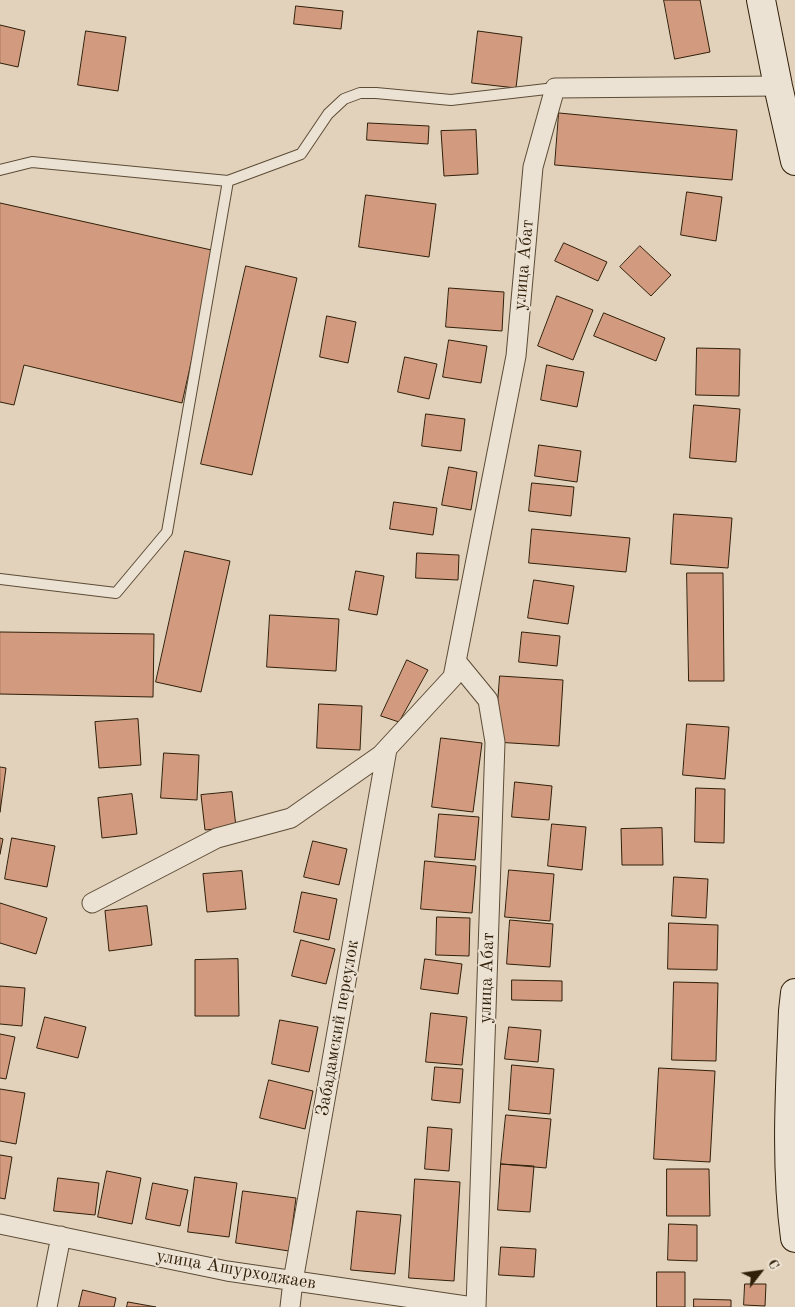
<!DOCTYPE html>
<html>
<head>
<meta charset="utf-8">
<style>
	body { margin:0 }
	#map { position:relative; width:795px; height:1307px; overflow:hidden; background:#e2d2bb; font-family:"Old Standard TT",serif }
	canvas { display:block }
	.north { position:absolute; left:735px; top:1247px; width:50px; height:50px; -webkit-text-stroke:4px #ece2d3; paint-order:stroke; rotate:60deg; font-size:14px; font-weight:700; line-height:20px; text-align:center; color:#301f09 }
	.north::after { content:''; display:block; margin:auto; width:18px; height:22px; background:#301f09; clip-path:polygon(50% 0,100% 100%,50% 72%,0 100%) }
</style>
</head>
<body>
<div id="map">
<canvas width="795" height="1307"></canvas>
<div class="north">С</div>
</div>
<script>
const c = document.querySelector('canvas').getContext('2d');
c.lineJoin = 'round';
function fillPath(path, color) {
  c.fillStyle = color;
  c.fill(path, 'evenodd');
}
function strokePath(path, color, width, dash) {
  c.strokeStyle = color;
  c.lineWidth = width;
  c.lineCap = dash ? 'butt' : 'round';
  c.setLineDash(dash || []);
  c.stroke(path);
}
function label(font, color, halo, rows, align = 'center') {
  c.font = font + ' "Old Standard TT",serif';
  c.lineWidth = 4;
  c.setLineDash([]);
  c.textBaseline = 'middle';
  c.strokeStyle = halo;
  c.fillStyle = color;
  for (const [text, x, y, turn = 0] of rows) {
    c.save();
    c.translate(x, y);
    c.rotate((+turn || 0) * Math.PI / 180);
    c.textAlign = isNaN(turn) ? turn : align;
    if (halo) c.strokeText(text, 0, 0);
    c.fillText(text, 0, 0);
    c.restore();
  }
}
const building = new Path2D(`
	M664 0H700L710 52 675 59Z
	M296 6 343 11 341 29 294 24Z
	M0 25 25 31 18 67 0 63Z
	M86 31 126 37 118 91 78 85Z
	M478 31 522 37 516 88 472 83Z
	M559 113 737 130 732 180 555 165Z
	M368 123 429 126 428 144 367 140Z
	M476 130 478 174 444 176 441 131Z
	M687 192 722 197 716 241 681 235Z
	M366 195 436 204 429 257 359 247Z
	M0 203 216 251 182 403 24 365 14 405 0 402Z
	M564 243 607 262 598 281 555 261Z
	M640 246 671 275 651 296 620 267Z
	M246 266 297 278 252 475 201 464Z
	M449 288 504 292 502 331 446 327Z
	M557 296 593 310 573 360 538 346Z
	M604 313 665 338 656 361 594 336Z
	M327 316 356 322 348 363 320 357Z
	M449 340 487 346 481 383 443 377Z
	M697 348 740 349 739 396 696 395Z
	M405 357 437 364 429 399 398 392Z
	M547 365 584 372 577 407 541 400Z
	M694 405 740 409 736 462 690 458Z
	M426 414 465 419 461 451 422 446Z
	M539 445 581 451 577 482 535 476Z
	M449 467 477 472 471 510 442 505Z
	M532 483 574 487 571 516 529 511Z
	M394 502 437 508 433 535 390 529Z
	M674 514 732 518 728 568 671 564Z
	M532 529 630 538 626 572 529 563Z
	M185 551 230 561 201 692 156 682Z
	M417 553 459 555 458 580 416 578Z
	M356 571 384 576 377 615 349 610Z
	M687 573H723L724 681H689Z
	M534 580 574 586 568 624 528 618Z
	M270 615 339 619 336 671 267 667Z
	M0 632 154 634 153 697 0 694Z
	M522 632 560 636 557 666 519 662Z
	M407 660 428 670 399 722 381 716Z
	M500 676 563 680 559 746 495 742Z
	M319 704 362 706 360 750 317 748Z
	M138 719 141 765 99 768 95 722Z
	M687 724 729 727 725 779 683 775Z
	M441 738 482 743 473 812 432 807Z
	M164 753 199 755 197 800 161 798Z
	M0 767 6 768 0 812Z
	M515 782 552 786 549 820 512 817Z
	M696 788 725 789 724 843 695 842Z
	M232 792 236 827 205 830 201 795Z
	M132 794 137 834 102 838 98 798Z
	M439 814 479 817 475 860 435 857Z
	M552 824 586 827 582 870 548 866Z
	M662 828 663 865H622L621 829Z
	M0 838 3 839 0 854Z
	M12 838 55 846 47 887 5 879Z
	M313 841 347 849 339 885 304 877Z
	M425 861 476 866 472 913 421 909Z
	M509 870 554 874 550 921 505 917Z
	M242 871 246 909 207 912 203 874Z
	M674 877 708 879 706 918 672 916Z
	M302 892 337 899 329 940 294 932Z
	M0 903 47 918 36 954 0 943Z
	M147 906 152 945 109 951 105 911Z
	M437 917 470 918 469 956 436 955Z
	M510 920 553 924 550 967 507 964Z
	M669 923 718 925 717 970 668 969Z
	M301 940 335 949 326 984 292 976Z
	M238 959 239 1016H195V960Z
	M425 959 462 964 458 994 421 989Z
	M512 980 562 981V1001L512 1000Z
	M674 982 718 983 716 1061 672 1060Z
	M0 986 25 988 22 1026 0 1024Z
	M431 1013 467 1017 462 1065 426 1062Z
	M45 1017 86 1027 78 1058 37 1048Z
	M280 1020 318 1027 309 1072 272 1064Z
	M509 1027 541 1030 538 1062 505 1059Z
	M0 1034 15 1037 6 1079 0 1078Z
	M512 1065 554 1069 550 1114 509 1110Z
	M435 1067 463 1069 460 1103 432 1100Z
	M659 1068 715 1071 710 1162 654 1159Z
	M269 1080 313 1091 305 1129 260 1118Z
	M0 1089 25 1093 16 1144 0 1141Z
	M506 1115 551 1119 546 1168 501 1164Z
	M428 1127 452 1129 449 1171 425 1169Z
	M0 1155 12 1157 5 1199 0 1198Z
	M501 1164 534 1166 530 1212 498 1210Z
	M667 1169H709L710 1216H667Z
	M107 1171 141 1178 132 1224 98 1217Z
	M195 1177 237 1183 229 1237 188 1232Z
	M58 1178 99 1183 95 1215 54 1211Z
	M415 1179 460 1182 454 1281 409 1278Z
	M153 1183 188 1190 180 1226 146 1219Z
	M243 1191 296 1198 289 1251 236 1243Z
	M357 1211 401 1215 395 1274 351 1270Z
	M669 1224 697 1225V1261L668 1260Z
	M501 1247 536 1249 534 1277 499 1275Z
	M657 1272H685V1307H657Z
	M745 1284H766L765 1306 744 1305Z
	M83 1290 116 1298 114 1307H79Z
	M694 1299 731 1300V1307H694Z
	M128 1302 156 1307H127Z`);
fillPath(building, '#d29b7f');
strokePath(building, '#301f09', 1);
const lane = new Path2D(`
	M0 170 32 162 228 181 301 154 328 114 344 99 360 93H376L451 100 555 88
	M0 579 116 593 167 532 228 181`);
const street = new Path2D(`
	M456 661 488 700 495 742 476 1307
	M92 903 217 838 291 818 381 755 453 677 516 356 533 167 555 88 778 86
	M0 1224 227 1271 473 1307
	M47 1307 61 1236
	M290 1307 293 1281 387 749`);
const secondary = new Path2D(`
	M761 0 778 86 795 161
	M795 993 793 1011C790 1087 785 1163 795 1238`);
strokePath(lane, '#5c4c36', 12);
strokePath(street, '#5c4c36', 21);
strokePath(secondary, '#301f09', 30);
strokePath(lane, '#ece2d3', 10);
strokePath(street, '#ece2d3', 19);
strokePath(secondary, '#ece2d3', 28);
label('18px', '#301f09', '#ece2d3', [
	["улица Абат",524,265,-85],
	["улица Абат",487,978,-88],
	["Забадамский переулок",338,1028,-80],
	["улица Ашурходжаев",236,1270,10]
]);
</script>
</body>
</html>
